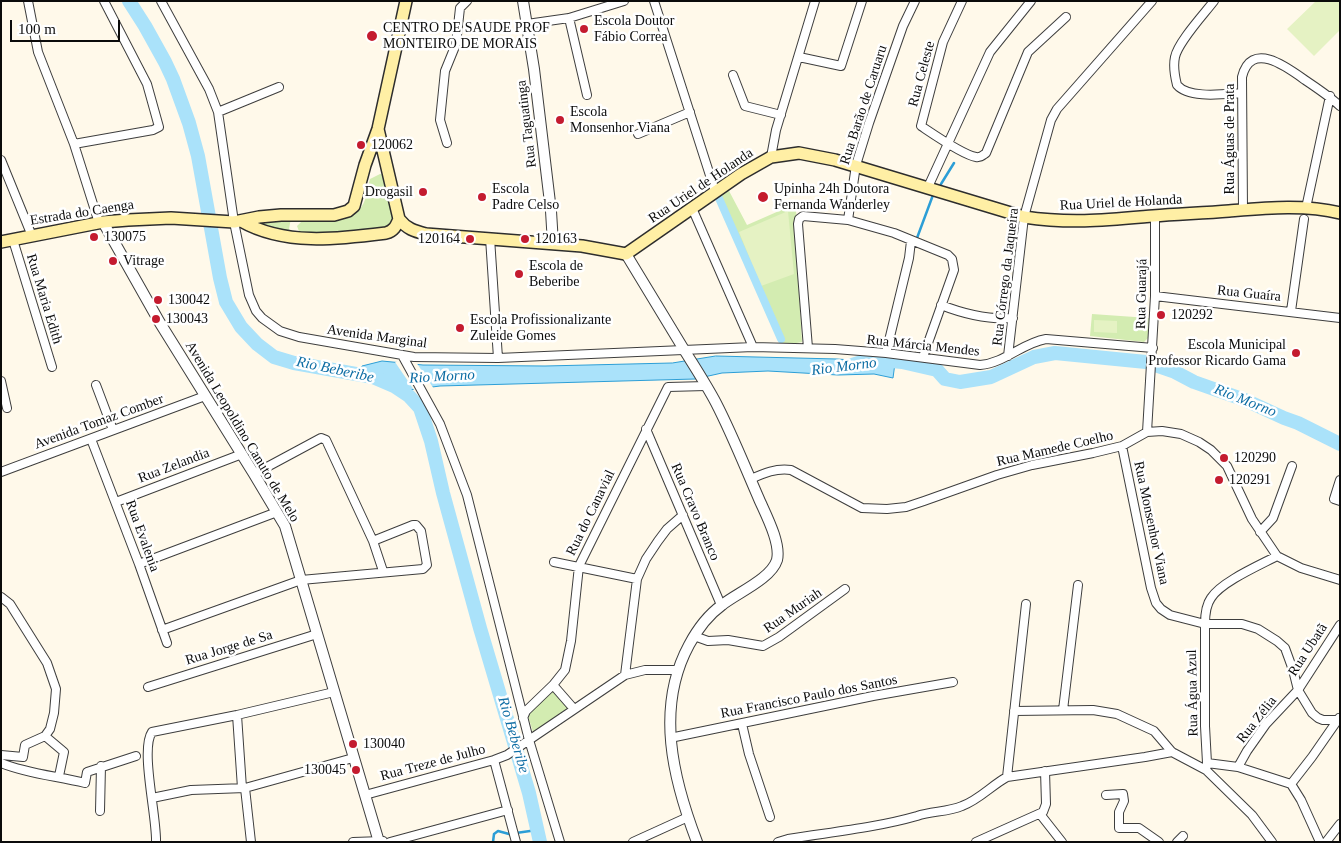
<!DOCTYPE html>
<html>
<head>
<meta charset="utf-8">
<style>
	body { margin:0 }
	#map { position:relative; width:1341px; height:843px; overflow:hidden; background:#fff9ea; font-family:Georgia,serif }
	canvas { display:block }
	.frame { position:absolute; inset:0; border:2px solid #0b0b0b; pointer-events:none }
	.scale { position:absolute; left:10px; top:20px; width:110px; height:22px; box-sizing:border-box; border:2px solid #0b0b0b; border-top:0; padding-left:6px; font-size:15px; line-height:18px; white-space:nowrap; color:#0b0b0b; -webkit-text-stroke:4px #fff; paint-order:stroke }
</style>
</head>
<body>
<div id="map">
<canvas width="1341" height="843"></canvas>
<div class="frame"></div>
<div class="scale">100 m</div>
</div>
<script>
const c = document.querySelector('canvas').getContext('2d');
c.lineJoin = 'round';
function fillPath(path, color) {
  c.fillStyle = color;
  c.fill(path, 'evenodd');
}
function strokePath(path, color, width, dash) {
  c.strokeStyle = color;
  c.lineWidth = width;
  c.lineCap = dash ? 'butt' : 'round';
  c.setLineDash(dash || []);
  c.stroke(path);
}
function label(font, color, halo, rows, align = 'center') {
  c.font = font + ' Georgia,serif';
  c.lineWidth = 5;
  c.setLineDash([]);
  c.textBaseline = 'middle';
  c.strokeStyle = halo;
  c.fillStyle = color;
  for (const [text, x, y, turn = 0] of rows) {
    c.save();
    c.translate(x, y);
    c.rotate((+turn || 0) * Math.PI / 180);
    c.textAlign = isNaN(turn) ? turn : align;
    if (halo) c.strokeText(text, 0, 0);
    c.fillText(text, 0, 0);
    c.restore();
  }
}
fillPath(new Path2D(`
	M380 174 384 175 395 214 393 222 387 228 319 235 300 234 297 226 303 220C321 220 351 225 362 206 367 198 367 188 370 179Z
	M728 189 747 225 795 204 797 219 795 224 802 342 781 346 777 333 717 197Z
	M291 218 289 229 291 233 272 230 250 219Z
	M1092 314 1149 318 1148 338 1144 342 1090 336Z
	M553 691 567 707V710L533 732 528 716 529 714Z`), '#d3ecb1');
fillPath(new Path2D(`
	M1316 1H1340V30L1314 56 1287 29Z
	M788 211 794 274 761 286 739 232Z
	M1094 320 1117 321V333L1094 332Z`), '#e5f2c3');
const water = new Path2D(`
	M716 356 837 359 895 363 893 378 874 374 838 375 768 371 722 373 695 379 440 386 409 390 395 380 361 370 362 366 382 361 423 365 545 366 672 363Z`);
fillPath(water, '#aae2fa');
strokePath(water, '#2c9ed6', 1);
fillPath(new Path2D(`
	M395 362H416L434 389 414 390Z`), '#fff9ea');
strokePath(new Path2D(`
	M941 184 954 163
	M917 238 933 195
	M493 842 494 834 498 831 509 834 537 830`), '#2c9ed6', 2.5);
strokePath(new Path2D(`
	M718 196 781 339`), '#aae2fa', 8);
strokePath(new Path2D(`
	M129 1 145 26 165 62 173 79 189 123 198 156 220 278 226 302 241 327 257 344 274 357 294 363 373 377 394 386 409 396 420 408 431 441 443 493 480 628 529 793 540 842
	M849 366 868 360 877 361 885 363 892 361 902 362 937 370 945 379 960 382 991 377 1034 357 1055 353 1146 362 1175 372 1194 382 1245 400 1284 418 1298 423 1340 444`), '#aae2fa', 14);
const minor = new Path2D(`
	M28 1 38 52 74 144 99 223
	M161 1 209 89 218 112 234 222 249 295 256 311 262 318 280 331 299 337 414 357 498 358 753 347 835 349 886 353 980 365C1005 363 1022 343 1046 339L1153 348
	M654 1 715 191
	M962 1 943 42 921 126C933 134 963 155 976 157 981 158 983 155 986 153L1028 52 1066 17
	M1214 1C1204 14 1178 42 1175 57 1173 66 1175 77 1177 85 1189 99 1224 94 1242 93
	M569 18 587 95
	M527 24 569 18 624 1
	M799 57 841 66 862 1
	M733 75 745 106 781 115
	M218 112 279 87
	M638 134 690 112
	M447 143 440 120 445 71 456 44 460 8 467 1
	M74 144 153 130 159 127 147 84 104 1
	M771 157 776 130 815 1
	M1 160 32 236
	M928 187 990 52 1031 1
	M692 208 753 347
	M1306 208 1330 96
	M1243 210 1242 77C1251 40 1287 67 1305 80 1317 88 1329 96 1340 106
	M848 220 856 165 869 123 903 26 915 1
	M490 238 498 358
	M13 240 52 367
	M1155 296 1340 318
	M941 305C964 314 988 320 1013 318
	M1291 311 1304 219
	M808 348 798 224 799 219 803 216 848 220 894 233 948 255 952 259 954 270 923 357
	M886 353 909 258 911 241
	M402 355 440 424 467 495 529 740 560 842
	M1008 356 1024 217 1051 120 1057 109 1152 1
	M1 381 7 408
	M96 385 113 430
	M646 429 721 605
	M1147 432 1155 296V216
	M91 439 139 564 167 643
	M1122 446 1151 588 1156 603 1161 609 1170 615 1205 624H1242L1258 629 1277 641 1285 648 1293 670 1298 690 1312 713 1318 718 1323 720H1340
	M1 472 205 396
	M254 474 321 438 326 440 373 541 383 571
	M751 479C764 473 776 468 791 470L862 508 887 509 906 507 924 501 997 475 1032 465 1093 453 1122 446 1147 432 1162 431 1181 434 1199 442 1211 450 1227 466 1252 519 1277 556 1301 568 1340 580
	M1340 480 1334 499 1340 501
	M116 502 242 454
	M1260 532 1273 518 1292 466
	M554 562 637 579
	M139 564 277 512
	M1 597 10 604 47 663 56 689 54 713 50 729 45 736 25 745 23 757 1 755
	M162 630 301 580 423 569 427 565 421 531 416 525H413L373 541
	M694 636 708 641 728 640 763 646 779 637 845 589
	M625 675 637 579 646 559 658 541 667 529 683 515
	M553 685 574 709
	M148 687 317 634
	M1063 710 1078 585
	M1014 711 1093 710 1117 714 1154 731 1172 752 1206 770 1252 815 1272 842
	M237 715 242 788
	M523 718 526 711 553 685 565 670 571 641 579 566 668 387 706 386
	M742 724 749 754 770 817
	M45 736 64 752 59 776
	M670 738 873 696 953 682
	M494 760 516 842
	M1 763C28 774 57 776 85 783L87 772 136 756
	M1207 763 1238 767 1291 784 1301 800 1320 842
	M1238 767 1247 751 1266 724 1298 690 1340 625
	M1206 770 1207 763 1205 726V624C1205 616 1206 605 1211 598 1221 582 1260 565 1277 556
	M1007 777 1026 604
	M1291 784 1312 757 1339 718
	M245 788 251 842
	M365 795 494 760 507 755 529 740 625 675 645 670H678
	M1106 795 1123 794 1124 801 1119 812V828H1139L1159 842
	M152 798 191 790 245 788 353 758
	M100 811 101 766
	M1040 814 1062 842
	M156 842C157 817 140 749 152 732L237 715 334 692
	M353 842 383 841
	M390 842 508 810
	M633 842 688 817
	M778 842 788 839C831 832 875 828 917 816 932 811 948 812 962 806 979 800 992 785 1007 777L1145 757 1172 752
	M976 842 1043 812 1046 804 1045 771
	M1177 842 1183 836
	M1326 842 1340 824`);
const tertiary = new Path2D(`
	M523 1 534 69 551 211 553 244
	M103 222 160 323 254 474 285 526 379 842
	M626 254C645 285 664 317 683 348 694 366 706 384 716 403 732 434 745 467 759 499 766 515 781 543 777 560 771 579 737 593 722 605 708 615 697 630 689 645 655 708 673 779 697 842`);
const secondary = new Path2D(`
	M378 129 399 219C407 229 414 231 426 234L582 246 626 254 741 174 771 157 799 153 835 160 1024 217C1071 224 1107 220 1153 216 1179 214 1204 213 1229 211 1265 208 1305 204 1340 213
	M241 221C285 246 338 239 386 233 394 231 396 226 399 219
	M1 242 103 222 128 220 171 218 234 222 259 217 281 215H334L348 211 354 206 365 165 378 129 406 1`);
strokePath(minor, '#3e3e3e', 10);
strokePath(tertiary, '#3e3e3e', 12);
strokePath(secondary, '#2d2d2d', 14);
strokePath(minor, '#fff', 8);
strokePath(tertiary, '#fff', 10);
strokePath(secondary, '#ffefa5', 11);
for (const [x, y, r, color] of [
	[584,29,5,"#c41b2f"],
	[372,36,6,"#c41b2f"],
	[560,120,5,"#c41b2f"],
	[361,145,5,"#c41b2f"],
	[423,192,5,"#c41b2f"],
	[482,197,5,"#c41b2f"],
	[763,197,6,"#c41b2f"],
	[94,237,5,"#c41b2f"],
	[470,239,5,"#c41b2f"],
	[525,239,5,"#c41b2f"],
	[113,261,5,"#c41b2f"],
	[519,274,5,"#c41b2f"],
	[158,300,5,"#c41b2f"],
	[1161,315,5,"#c41b2f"],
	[156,319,5,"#c41b2f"],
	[460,328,5,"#c41b2f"],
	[1296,353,5,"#c41b2f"],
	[1224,458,5,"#c41b2f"],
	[1219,480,5,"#c41b2f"],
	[353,744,5,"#c41b2f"],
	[356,770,5,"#c41b2f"]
]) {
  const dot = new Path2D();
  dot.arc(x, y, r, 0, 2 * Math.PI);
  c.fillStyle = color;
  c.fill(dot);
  strokePath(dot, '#fff', 2);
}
label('14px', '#0b0b0b', '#fff', [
	["Escola Doutor",594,21],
	["Fábio Correa",594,37],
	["CENTRO DE SAUDE PROF",383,28],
	["MONTEIRO DE MORAIS",383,44],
	["Escola",570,112],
	["Monsenhor Viana",570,128],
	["120062",371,145],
	["Escola",492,189],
	["Padre Celso",492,205],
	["Upinha 24h Doutora",774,189],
	["Fernanda Wanderley",774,205],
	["Drogasil",413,192,"right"],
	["130075",104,237],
	["120164",460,239,"right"],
	["120163",535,239],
	["Vitrage",123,261],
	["Escola de",529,266],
	["Beberibe",529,282],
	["130042",168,300],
	["120292",1171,315],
	["130043",166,319],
	["Escola Profissionalizante",470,320],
	["Zuleide Gomes",470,336],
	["Escola Municipal",1286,345,"right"],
	["Professor Ricardo Gama",1286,361,"right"],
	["120290",1234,458],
	["120291",1229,480],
	["130040",363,744],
	["130045",346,770,"right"]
], 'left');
label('14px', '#0b0b0b', '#fff', [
	["Rua Celeste",922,74,-75],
	["Rua Barão de Caruaru",864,105,-72],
	["Rua Taguatinga",527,124,-97],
	["Rua Águas de Prata",1230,139,-90],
	["Rua Uriel de Holanda",701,186,-34],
	["Rua Uriel de Holanda",1121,203,-3],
	["Estrada do Caenga",82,213,-9],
	["Rua Córrego da Jaqueira",1006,277,-83],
	["Rua Guarajá",1142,294,-89],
	["Rua Guaíra",1249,294,6],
	["Rua Maria Edith",44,299,73],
	["Avenida Marginal",377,337,8],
	["Rua Márcia Mendes",923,346,6],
	["Avenida Tomaz Comber",99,422,-20],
	["Avenida Leopoldino Canuto de Melo",242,432,59],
	["Rua Mamede Coelho",1055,449,-13],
	["Rua Zelandia",174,466,-21],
	["Rua Cravo Branco",695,512,67],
	["Rua do Canavial",591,513,-64],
	["Rua Monsenhor Viana",1151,523,78],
	["Rua Evalenia",142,536,70],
	["Rua Muriah",793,611,-35],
	["Rua Jorge de Sa",229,648,-17],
	["Rua Ubatã",1308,650,-57],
	["Rua Água Azul",1193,693,-91],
	["Rua Francisco Paulo dos Santos",809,697,-11],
	["Rua Zélia",1257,720,-52],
	["Rua Treze de Julho",433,763,-15]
]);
label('italic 15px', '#0d6da4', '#fff', [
	["Rio Morno",844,367,-7],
	["Rio Beberibe",335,370,12],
	["Rio Morno",442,377,-3],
	["Rio Morno",1245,401,22],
	["Rio Beberibe",513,735,74]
]);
</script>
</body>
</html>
